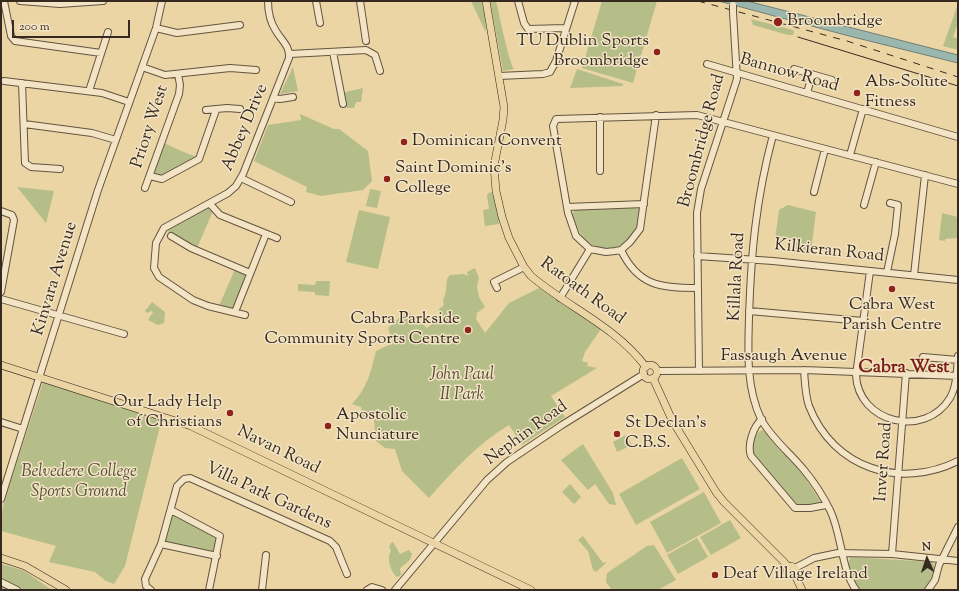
<!DOCTYPE html>
<html>
<head>
<meta charset="utf-8">
<style>
	body { margin:0 }
	#map { position:relative; width:959px; height:591px; overflow:hidden; background:#ebd5a5; font-family:"Sorts Mill Goudy",serif }
	canvas { display:block }
	.frame { position:absolute; inset:0; border:2px solid #36291f; pointer-events:none }
	.north { position:absolute; left:907px; top:539px; width:40px; height:40px; -webkit-text-stroke:3px #f2e4c4; paint-order:stroke; rotate:357deg; font-size:11px; font-weight:700; line-height:16px; text-align:center; color:#36291f }
	.north::after { content:''; display:block; margin:auto; width:14px; height:18px; background:#36291f; clip-path:polygon(50% 0,100% 100%,50% 72%,0 100%) }
	.scale { position:absolute; left:12px; top:20px; width:118px; height:18px; box-sizing:border-box; border:2px solid #36291f; border-top:0; padding-left:5px; font-size:12px; line-height:14px; white-space:nowrap; color:#36291f; -webkit-text-stroke:3px #f2e4c4; paint-order:stroke }
</style>
</head>
<body>
<div id="map">
<canvas width="959" height="591"></canvas>
<div class="frame"></div>
<div class="north">N</div>
<div class="scale">200 m</div>
</div>
<script>
const c = document.querySelector('canvas').getContext('2d');
c.lineJoin = 'round';
function fillPath(path, color) {
  c.fillStyle = color;
  c.fill(path, 'evenodd');
}
function strokePath(path, color, width, dash) {
  c.strokeStyle = color;
  c.lineWidth = width;
  c.lineCap = dash ? 'butt' : 'round';
  c.setLineDash(dash || []);
  c.stroke(path);
}
function label(font, color, halo, rows, align = 'center') {
  c.font = font + ' "Sorts Mill Goudy",serif';
  c.lineWidth = 3;
  c.setLineDash([]);
  c.textBaseline = 'middle';
  c.strokeStyle = halo;
  c.fillStyle = color;
  for (const [text, x, y, turn = 0] of rows) {
    c.save();
    c.translate(x, y);
    c.rotate((+turn || 0) * Math.PI / 180);
    c.textAlign = isNaN(turn) ? turn : align;
    if (halo) c.strokeText(text, 0, 0);
    c.fillText(text, 0, 0);
    c.restore();
  }
}
fillPath(new Path2D(`
	M471 1H481L485 14 486 33Z
	M490 1H496C499 13 509 63 514 69L503 71Z
	M602 1H657L633 83 582 68Z
	M958 4V23L953 37 958 39V50L943 46Z
	M751 19 793 30 794 32 793 35H788L753 25Z
	M293 67 298 91 280 94Z
	M577 69 623 84V86L570 88Z
	M363 88 361 102H356L354 108H347L342 93Z
	M300 114 334 129H339L368 151 372 181 363 190 321 196 306 192 307 187 254 161 268 125 301 120Z
	M164 143C175 148 185 153 197 157L163 177 155 174 154 169Z
	M17 187 54 191 46 223Z
	M370 189 381 191 377 208 366 206Z
	M490 192 492 193 499 217V224L485 226 483 210 489 209 487 195Z
	M788 205 816 212 811 251 794 249 795 241 775 239 779 210Z
	M637 206 639 209C641 255 584 266 572 214L575 210Z
	M205 208 213 211 197 248 175 238V235L166 230Z
	M359 210 390 217 378 269 346 262Z
	M942 213 958 217V242L957 238 945 239V241L939 240Z
	M475 268 479 278 477 286 479 297 485 307 477 313 476 319 485 333 509 303 539 288 601 329 585 352 582 361 588 363 587 366 597 368 551 396 565 417 522 445 509 425C478 443 453 471 429 498L402 471 395 449 385 448 376 441 374 420H363L361 407 352 404C367 388 371 372 376 351L393 343 388 328 407 311 427 328 441 317 439 309 444 305 443 301 446 291 447 279 450 275 464 274 468 276 467 272Z
	M235 269 246 276 235 306 229 309 219 306Z
	M316 281H330L329 296 315 295V292L298 291V284L315 285Z
	M152 302 165 312 164 323 158 325 148 320 153 312 151 311 147 313 145 311Z
	M43 382 162 418 125 566 114 584 106 581 95 572 49 562 56 546 1 531V518L4 502Z
	M762 430 766 431 770 439 804 476 820 501 818 504 811 506H798L753 454C750 445 753 435 762 430Z
	M626 435 632 445 617 452 613 442Z
	M583 444 613 493 616 505 609 504 595 484 588 490 561 460Z
	M682 458 700 489 636 525 619 494Z
	M570 484 581 497 574 504 562 492Z
	M704 492 721 523 667 553 650 522Z
	M173 515 215 535 219 539 215 555 164 543Z
	M730 520 741 538 711 555 700 537Z
	M583 536 603 563 605 562 606 563 596 572 593 570 588 551 578 540Z
	M697 538 708 557 678 574 667 555Z
	M393 542 400 554 409 550 412 554 410 560 400 568 401 575 397 577C391 572 386 558 391 551L389 547 391 543Z
	M654 545 676 580 658 590H612L606 582 607 573 647 546Z
	M851 557 932 562 935 567 934 574 924 590H860C855 583 844 566 851 557Z
	M1 564 23 570 52 590H1Z`), '#b5be88');
const water = new Path2D(`
	M719 1H747L950 53 958 55V63L849 36Z`);
fillPath(water, '#9ab7af');
strokePath(water, '#727e75', 1);
const minor = new Path2D(`
	M4 1 11 36 15 41 101 53
	M20 1 60 4 103 1
	M316 1 320 23
	M360 1 366 41
	M518 1 524 23 528 29 565 28
	M156 28 177 33 240 25
	M333 52 343 104
	M290 54 366 50 375 55 380 71
	M707 64 958 137
	M142 67 165 75 230 68 256 70
	M794 69 832 80
	M499 76 543 74 550 72 556 61 575 1
	M4 81 102 93 129 102
	M22 83 25 163 31 167 60 169
	M89 91 108 32
	M807 93 812 75
	M273 98 280 99 293 97
	M206 110 227 108 240 109
	M656 115 640 229 630 242 621 250 615 251 606 252 590 249 576 236 568 213 553 126 556 119 697 115 958 184
	M24 124 92 133 116 140
	M773 135C756 199 751 253 749 318 748 352 746 387 761 419 771 438 790 453 804 470 814 482 823 496 830 510 842 535 841 569 856 590
	M850 155 863 109
	M600 171V117
	M150 176 162 179 199 159 216 110
	M241 178 291 202
	M145 188 179 94 180 85 178 74
	M814 192 825 149
	M210 204 220 215 277 238
	M864 205 876 162
	M567 207 644 204
	M1 211 12 215 14 220 1 292
	M171 236 191 248 250 273
	M621 250C638 286 661 288 697 288
	M697 256 773 261 958 280
	M870 271 856 375C858 423 925 439 950 398 957 386 957 369 958 356
	M887 272 895 234 898 205 890 203
	M914 275 925 175
	M497 288 494 282 524 267
	M560 298 590 249
	M1 299 124 334
	M749 311 863 321
	M235 312 266 234
	M245 315 208 306 193 300 159 277 154 268 156 243 164 228 228 193 236 186 243 174 289 58C290 46 282 41 276 31 270 22 268 11 268 1
	M923 357 958 360
	M804 370C805 382 805 394 809 406 833 468 900 490 958 461
	M657 371 804 370 958 376
	M699 371 697 213 701 189 737 79 733 12
	M762 419C753 427 747 445 751 456L795 508H810L826 505
	M1 422 23 429
	M1 499 98 190 156 28 162 1
	M171 510 220 536 209 590
	M161 544 217 556
	M892 554 906 373
	M795 568 814 558 838 553 892 554 958 561
	M1 582 17 590
	M151 590 146 586 145 579 161 544 177 486 184 479 190 478 330 541 336 547 347 574
	M262 590 266 555
	M367 590 372 587 382 590
	M395 590 487 480 507 462 562 425 644 374
	M928 590 935 580 939 565 958 527`);
const major = new Path2D(`
	M486 1 504 107 503 120 494 166 496 191 502 217 509 238 524 267 531 276C569 308 615 326 646 367
	M1 365 191 426 531 590
	M643 372a7 7 0 1 1 14 0a7 7 0 1 1-14 0Z
	M653 378 672 420 716 492 724 502 784 562 788 567 787 570 788 574 794 573
	M1 558 25 566 66 590
	M788 567 791 566 795 568 794 573 802 590`);
strokePath(minor, '#635440', 8);
strokePath(major, '#36291f', 8);
strokePath(minor, '#f2e4c4', 6);
strokePath(major, '#ebd5a5', 7);
strokePath(new Path2D(`
	M798 37 958 86`), '#36291f', 1);
strokePath(new Path2D(`
	M698 1 847 41 958 77`), '#36291f', 1, [7, 7]);
const minorBridge = new Path2D(`
	M733 5V12`);
strokePath(minorBridge, '#635440', 8, []);
strokePath(minorBridge, '#f2e4c4', 6);
for (const [x, y, r, color] of [
	[778,22,5,"#8f2418"],
	[657,52,4,"#8f2418"],
	[857,93,4,"#8f2418"],
	[404,142,4,"#8f2418"],
	[387,179,4,"#8f2418"],
	[892,289,4,"#8f2418"],
	[468,330,4,"#8f2418"],
	[230,413,4,"#8f2418"],
	[328,426,4,"#8f2418"],
	[617,434,4,"#8f2418"],
	[715,575,4,"#8f2418"]
]) {
  const dot = new Path2D();
  dot.arc(x, y, r, 0, 2 * Math.PI);
  c.fillStyle = color;
  c.fill(dot);
  strokePath(dot, '#f2e4c4', 1.5);
}
label('17px', '#36291f', '#f2e4c4', [
	["Broombridge",787,22],
	["TU Dublin Sports",649,42,"right"],
	["Broombridge",649,62,"right"],
	["Abs-Solute",865,83],
	["Fitness",865,103],
	["Dominican Convent",412,142],
	["Saint Dominic's",395,169],
	["College",395,189],
	["Cabra West",892,306,"center"],
	["Parish Centre",892,326,"center"],
	["Cabra Parkside",460,320,"right"],
	["Community Sports Centre",460,340,"right"],
	["Our Lady Help",222,403,"right"],
	["of Christians",222,423,"right"],
	["Apostolic",336,416],
	["Nunciature",336,436],
	["St Declan's",625,424],
	["C.B.S.",625,444],
	["Deaf Village Ireland",723,575]
], 'left');
label('17px', '#36291f', '#f2e4c4', [
	["Bannow Road",789,74,16],
	["Priory West",151,127,-72],
	["Abbey Drive",246,128,-67],
	["Broombridge Road",703,141,-75],
	["Kilkieran Road",829,252,6],
	["Killala Road",738,277,-87],
	["Kinvara Avenue",56,279,-73],
	["Ratoath Road",582,292,36],
	["Fassaugh Avenue",784,357],
	["Nephin Road",527,434,-36],
	["Navan Road",278,451,26],
	["Inver Road",885,462,-86],
	["Villa Park Gardens",268,497,25]
]);
label('italic 17px', '#564e39', '#f2e4c4', [
	["John Paul",462,376],
	["II Park",462,396],
	["Belvedere College",79,473],
	["Sports Ground",79,493]
]);
label('bold 18px', '#7a1f14', '#f2e4c4', [
	["Cabra West",904,369]
]);
</script>
</body>
</html>
